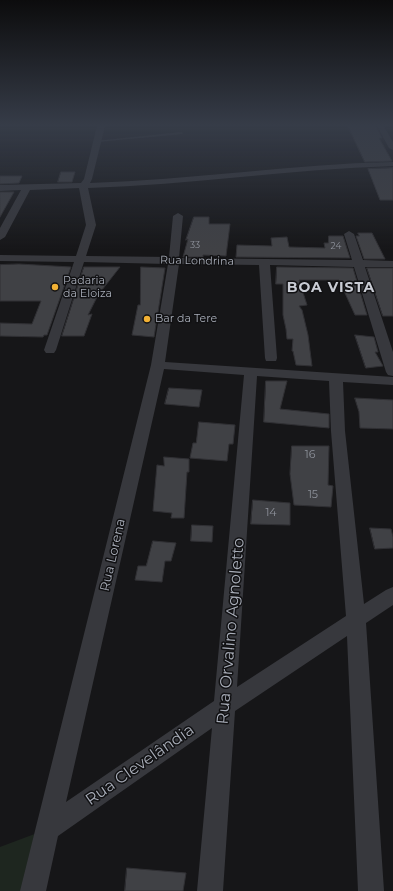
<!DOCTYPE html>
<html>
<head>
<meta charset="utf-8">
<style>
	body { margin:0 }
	canvas { display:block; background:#161618 }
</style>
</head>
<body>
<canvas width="393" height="891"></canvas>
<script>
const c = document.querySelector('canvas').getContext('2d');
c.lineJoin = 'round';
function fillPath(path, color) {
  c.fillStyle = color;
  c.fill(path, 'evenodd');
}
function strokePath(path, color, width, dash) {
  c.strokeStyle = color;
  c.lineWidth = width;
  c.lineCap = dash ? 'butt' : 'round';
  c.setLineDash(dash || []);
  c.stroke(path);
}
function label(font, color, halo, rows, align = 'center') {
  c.font = font + ' Montserrat,sans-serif';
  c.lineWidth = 3;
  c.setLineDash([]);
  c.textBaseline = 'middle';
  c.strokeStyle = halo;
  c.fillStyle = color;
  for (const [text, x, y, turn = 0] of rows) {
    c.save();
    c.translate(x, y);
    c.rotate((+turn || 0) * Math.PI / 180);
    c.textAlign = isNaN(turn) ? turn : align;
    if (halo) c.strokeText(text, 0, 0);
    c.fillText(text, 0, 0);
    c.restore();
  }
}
fillPath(new Path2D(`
	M48 829 33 891H0V847Z`), '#1e261f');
const building = new Path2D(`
	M348 126H376L382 138H379L392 161 365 162Z
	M393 168V200H380L368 169Z
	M61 172H75L72 182H58Z
	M0 176H22L19 183 0 184Z
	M0 192H14L0 217Z
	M194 217H209V224H230L226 256 203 255V257H183L188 239 186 240Z
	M358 233H372L385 259H364L356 236H359Z
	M329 236H343L350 258 236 257 237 245 272 246 271 238 287 237 289 247 325 248 324 243H328Z
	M19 264 71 267 47 335H44L43 337 0 336V323L32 324 41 301H0V265Z
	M84 267H120L98 295 88 315 92 314 84 336H62Z
	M141 267 165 268 154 337 132 335 138 305H140Z
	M277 267 353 268 367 315H355L339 280H299L307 305 299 306 302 310 308 335 312 366 296 365 293 351H292L293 339H287L286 329 283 315V284H276Z
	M367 268H393V316H383Z
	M355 335 374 337 378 352H375L383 366 366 368Z
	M266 381H287L280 409 329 414V428L264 422Z
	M169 388 202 390 199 407 165 404Z
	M355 398 393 400V429L360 428 359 412Z
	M199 422 235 425 233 444H229L227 461 190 458 193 443H196Z
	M292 446H329L328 485 333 486 331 507 294 505 290 474Z
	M164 457 189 459V472H187L184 518H171L172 513 153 511 157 465 164 466Z
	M253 500 290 503V525L251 524Z
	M192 525 213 526 212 542 191 541Z
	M370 528 391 529 393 537V548L375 549Z
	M153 541 176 543 171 561H165L162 582 135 580 138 566H146Z
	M127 868 186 873 183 891H125Z`);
fillPath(building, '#404145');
strokePath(building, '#303034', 1);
fillPath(new Path2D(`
	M182 132 183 134 97 142 95 141Z`), '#37383d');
fillPath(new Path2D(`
	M97 126H105L92 179 90 183C191 180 292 164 393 162V166C291 169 190 185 88 188L96 225 86 256 169 257 173 216 178 213 183 216 179 258 352 260 344 234 349 231 354 234 363 260 393 261V267H365L393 352V376L388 375 386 372 354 267 270 265 277 358 276 361H266L265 358 259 265 179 264 165 362 393 377V385L343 382 345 431 364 604 386 590 393 587V605L366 623 384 891H358L347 636 235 711 223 891H197L212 728 58 836 46 891H20L151 365 168 264 84 262 56 350 54 353H46L44 350 74 262 0 261V255L76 256 86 225 79 188 30 190 5 237 0 240V228L21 190 0 191V185L81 183 84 179ZM164 369 244 375 214 701 66 802ZM257 376 329 381 331 431 346 616 237 687Z
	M377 126H384L393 142V150L389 148Z`), '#37383d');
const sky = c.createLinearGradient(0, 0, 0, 250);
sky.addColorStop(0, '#0c0c0d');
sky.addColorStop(0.5, '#363c48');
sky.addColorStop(1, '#363c4800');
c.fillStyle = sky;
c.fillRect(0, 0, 393, 250);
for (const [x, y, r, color] of [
	[55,287,4,"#f2b134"],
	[147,319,4,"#f2b134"]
]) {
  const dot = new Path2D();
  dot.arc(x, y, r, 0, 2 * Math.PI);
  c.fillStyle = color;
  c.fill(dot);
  strokePath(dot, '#111113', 1.5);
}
label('9px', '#8e929b', null, [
	["33",195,245],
	["24",336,246]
]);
label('11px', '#a8adb8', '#111113', [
	["Rua Londrina",197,261,1]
]);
label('11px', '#a8adb8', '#111113', [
	["Padaria",63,281],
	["da Eloiza",63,294],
	["Bar da Tere",155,319]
], 'left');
label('11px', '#8e929b', null, [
	["16",310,455],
	["15",313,495],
	["14",271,513]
]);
label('13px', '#a8adb8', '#111113', [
	["Rua Lorena",113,555,-77]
]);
c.letterSpacing = '1px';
label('bold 14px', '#c9ccd4', '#111113', [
	["BOA VISTA",331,288]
]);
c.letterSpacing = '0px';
label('16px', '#a8adb8', '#111113', [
	["Rua Orvalino Agnoletto",231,631,-85],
	["Rua Clevelândia",140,765,-35]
]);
</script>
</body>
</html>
